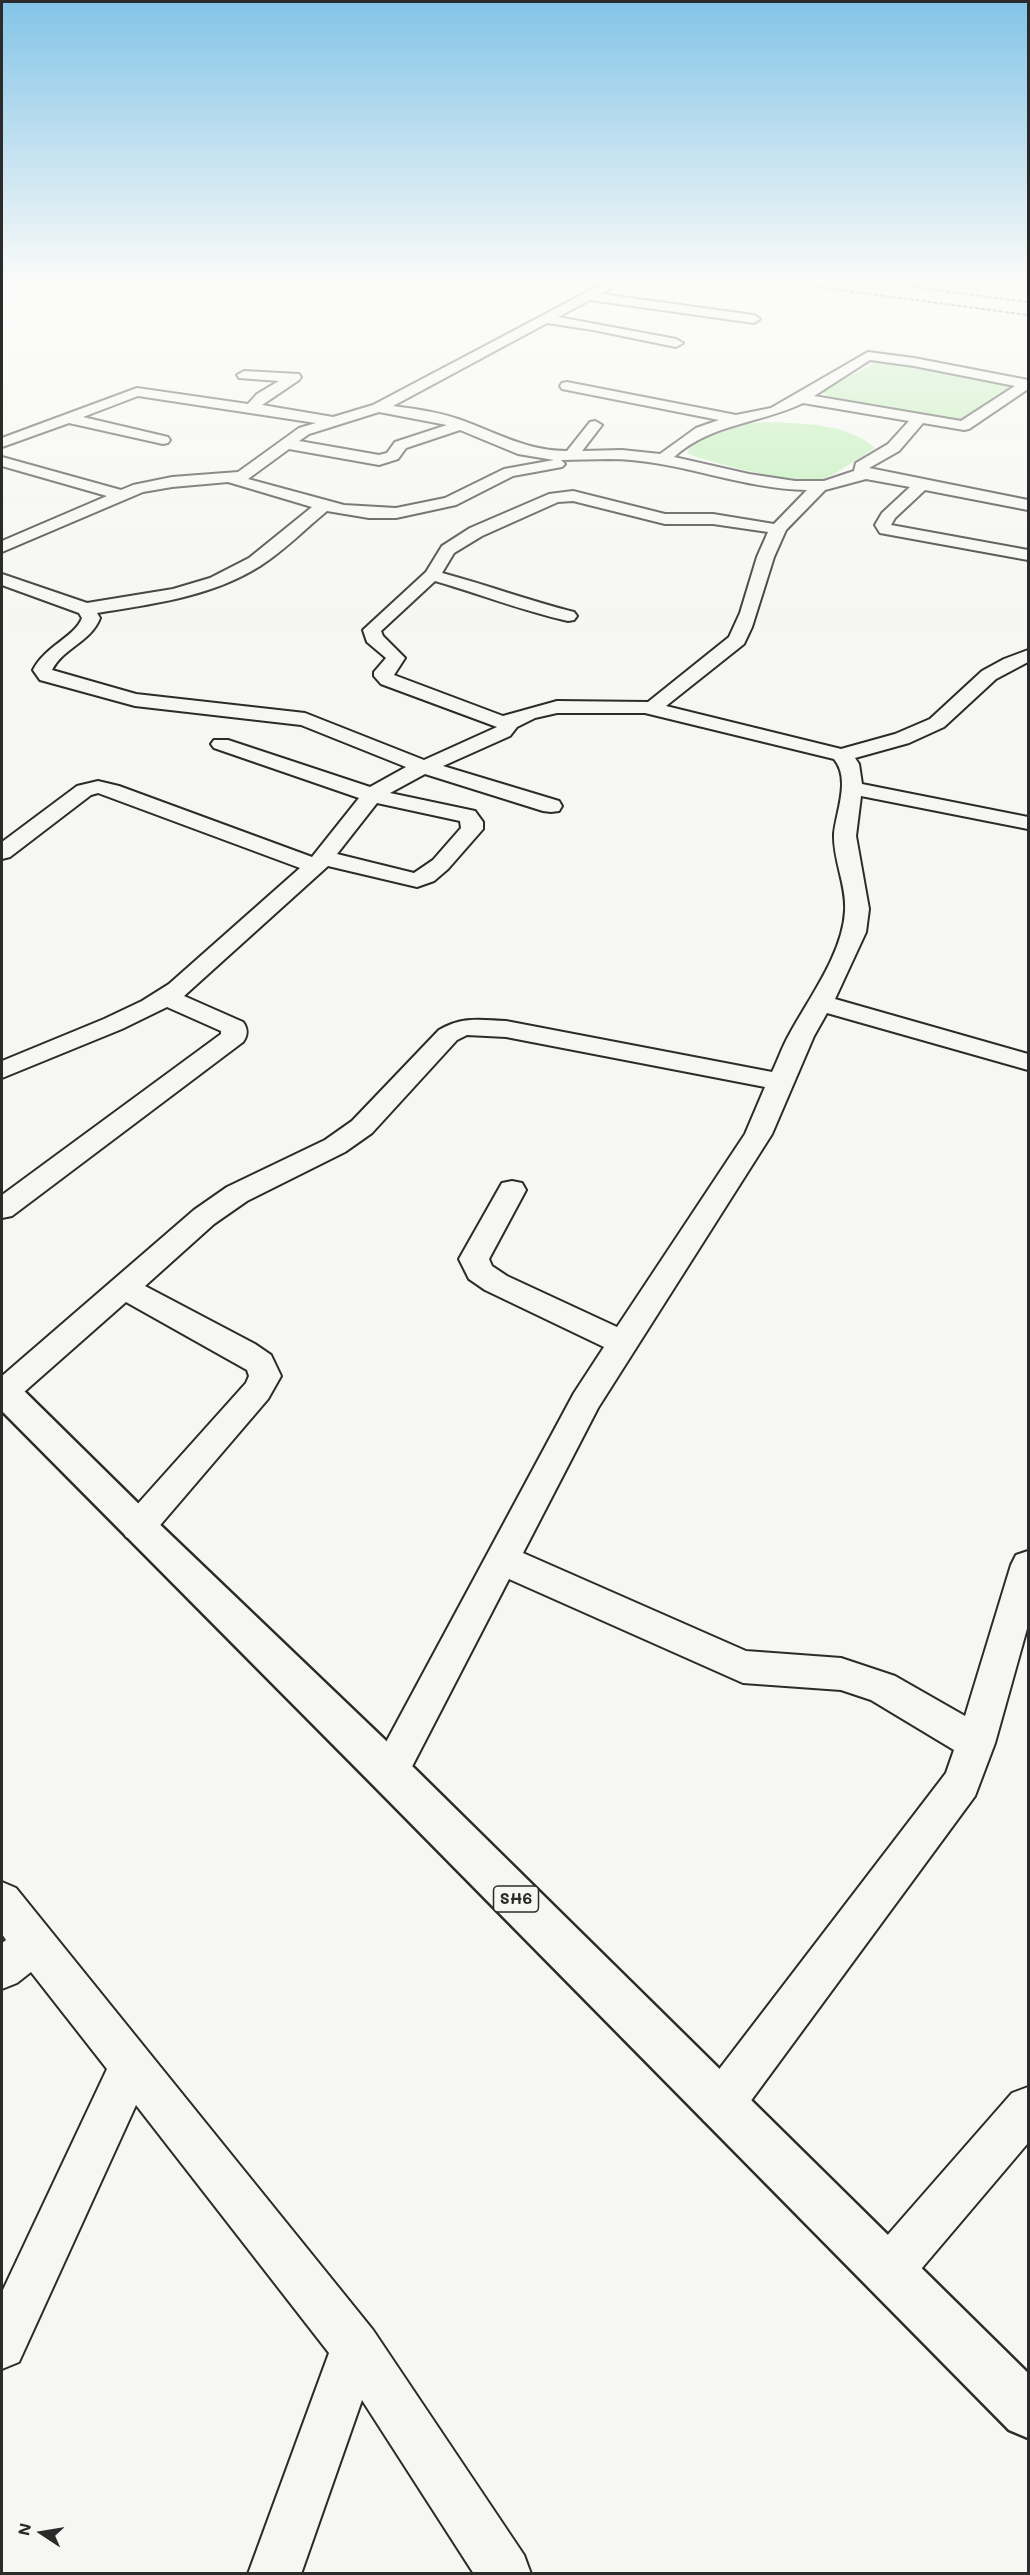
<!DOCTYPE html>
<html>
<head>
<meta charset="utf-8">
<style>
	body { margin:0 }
	#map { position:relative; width:1030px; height:2575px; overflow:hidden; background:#f6f6f2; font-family:Mali,sans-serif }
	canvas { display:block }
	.frame { position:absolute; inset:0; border:3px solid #2b2b2b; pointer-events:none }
	.north { position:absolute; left:12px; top:2503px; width:60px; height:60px; -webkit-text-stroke:4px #f6f6f2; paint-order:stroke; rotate:282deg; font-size:16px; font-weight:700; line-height:24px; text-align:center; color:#2b2b2b }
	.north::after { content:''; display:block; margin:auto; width:21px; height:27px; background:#2b2b2b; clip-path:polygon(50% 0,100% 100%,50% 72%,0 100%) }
</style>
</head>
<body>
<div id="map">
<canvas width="1030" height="2575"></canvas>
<div class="frame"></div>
<div class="north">N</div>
</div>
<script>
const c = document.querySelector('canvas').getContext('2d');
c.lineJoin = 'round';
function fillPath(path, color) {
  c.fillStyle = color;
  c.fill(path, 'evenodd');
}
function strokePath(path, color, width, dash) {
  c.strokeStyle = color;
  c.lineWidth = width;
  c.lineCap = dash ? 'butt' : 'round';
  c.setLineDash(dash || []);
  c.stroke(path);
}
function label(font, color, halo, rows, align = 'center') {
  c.font = font + ' Mali,sans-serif';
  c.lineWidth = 6;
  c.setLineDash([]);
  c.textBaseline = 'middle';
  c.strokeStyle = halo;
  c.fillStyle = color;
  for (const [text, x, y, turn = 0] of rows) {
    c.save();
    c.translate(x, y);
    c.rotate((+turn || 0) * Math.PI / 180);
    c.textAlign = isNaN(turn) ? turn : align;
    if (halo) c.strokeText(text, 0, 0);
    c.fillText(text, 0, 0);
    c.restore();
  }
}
fillPath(new Path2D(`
	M877 362 923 365 1024 386 967 422 829 397 821 391Z
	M770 422C805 424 847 423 875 448 861 456 836 475 823 479 802 486 709 463 687 453 701 425 743 424 770 422Z`), '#b8edae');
const minor = new Path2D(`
	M597 278H613L619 283 601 294 754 315 760 319 754 323 590 300 558 317 676 339 683 343 676 347 593 330 547 323 393 406C416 409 439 412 461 420 497 433 527 451 567 451L590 422 595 421 602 425 582 451 622 450 660 454 696 428 719 420 567 390 562 389 560 386 562 383 567 382 736 415 771 408 868 352 914 358 1028 380V389L969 429 964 430 923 423 899 451 869 468 1028 500V510L925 490 895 518 891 525 1028 550V560L880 533 875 525 882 513 910 487 866 479 825 490 786 530 774 557 752 627 744 644 666 706 841 749 895 734 930 719 982 671 1004 659 1028 650V662L996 679 944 727 909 743 855 758 859 764 862 784 1028 817V829L861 796 856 836 869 909 866 932 835 999 1028 1054V1070L827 1013 814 1036 772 1134 598 1408 523 1553 746 1651 841 1658 895 1676 965 1716 1011 1565 1016 1555 1028 1551V1625L995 1743 975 1796 736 2121 720 2127 704 2121 698 2105 704 2089 946 1773 954 1750 871 1700 841 1690 743 1683 509 1579 403 1784 389 1790 375 1784 370 1772 574 1393 604 1347 485 1290 469 1279 459 1259 498 1190 502 1183 512 1181 522 1183 526 1190 489 1259 492 1266 507 1276 617 1327 745 1134 765 1087 506 1037 467 1035 457 1040 372 1133 345 1152 247 1201 214 1224 145 1286 255 1344 271 1355 281 1376 268 1399 150 1537 138 1541 126 1537 121 1527 126 1517 246 1383 249 1376 247 1370 126 1302 15 1400 2 1403V1376L194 1210 227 1187 325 1140 352 1121 439 1030C463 1016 480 1020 506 1021L772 1072C778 1060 782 1047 789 1035 809 998 843 953 845 911 847 886 833 860 834 834 836 812 851 779 834 759L645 713H557L535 718 517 727 510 736 443 766 559 801 562 806 559 811 551 812 543 811 425 774 390 793 475 811 483 822V829L448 869 434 881 417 887 328 866 184 996 243 1022C248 1029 248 1035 243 1042L12 1216 2 1218V1195L221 1034V1031L167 1007 122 1029 2 1078V1061L104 1019 142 1001 169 984 300 868 98 793 91 795 10 857 2 859V842L77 786 98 781 119 786 312 857 359 798 214 748 211 744 214 740H228L370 787 406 767 301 725 135 706 40 680 33 670C45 646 75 637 82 618L79 613 2 585V574L87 603 173 589 210 578 249 558 312 507 228 482 172 487 143 492 2 552V541L107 496 2 466V457L121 490 133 485 172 477 238 472 299 428 316 423 138 396 83 417 168 437 170 440 168 443 163 444 69 423 2 447V438L137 388 248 404 257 394 279 381 239 378 237 375 244 371 299 374 301 377 299 380 262 405 333 417 373 405 604 283ZM870 360 914 366 1015 386 961 421 814 396ZM803 403 909 421 888 444 856 463 854 471 824 481H795L749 474 674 457C711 423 760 424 803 403ZM379 412 447 425 395 442 387 453 379 455 299 441 309 434ZM460 430 518 454 554 460 504 469 445 498 396 508 344 505 248 479 289 449 379 465 398 459 406 448ZM609 459C677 459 739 489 807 490L774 524 713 514H665L573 491 549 494 470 528 442 546 426 572 363 630 367 642 386 658 374 672V676L381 684 497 727 424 760 305 713 136 694 52 670C63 648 91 642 100 618L97 613C152 604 211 597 260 566 284 551 305 529 327 511L369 518H396L456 505 513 476 562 467 565 464 561 460ZM573 501 665 524H713L768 532 757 557 740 613 729 637 648 702 557 701 503 716 394 675 405 658 383 636 381 631 435 581C480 594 523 611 568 621L574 620 577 616 574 612C530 601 487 585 442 573L454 553 482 536 558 502ZM377 803 460 821 461 828 433 860 414 873 337 854Z
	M2 1882 16 1888 373 2330 524 2555 531 2574H474L362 2400 301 2574H248L329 2353 136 2105 19 2362 2 2369V2292L107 2069 31 1972 17 1983 2 1989V1943L6 1940 2 1934Z
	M1028 2087V2143L905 2288 888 2295 871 2288 864 2271 871 2254 1012 2093Z`);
const primary = new Path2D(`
	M2 1377 14 1381 151 1516 404 1758 1028 2373V2438L1009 2430 374 1786 2 1411Z`);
strokePath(minor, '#2b2b2b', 4);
strokePath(primary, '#2b2b2b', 5);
fillPath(minor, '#f6f6f2');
fillPath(primary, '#f6f6f2');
strokePath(new Path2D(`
	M749 278 1028 315
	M845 278 1028 302
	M969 278 1028 286`), '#2b2b2b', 2, [4, 2]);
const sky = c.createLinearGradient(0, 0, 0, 639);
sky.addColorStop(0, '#83c4e7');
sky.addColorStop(0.44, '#fbfbf9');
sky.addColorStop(1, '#fbfbf900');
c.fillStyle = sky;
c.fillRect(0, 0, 1030, 639);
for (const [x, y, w] of [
	[516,1899,45]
]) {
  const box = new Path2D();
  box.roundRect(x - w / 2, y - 13, w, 26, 4.5);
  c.fillStyle = '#f6f6f2';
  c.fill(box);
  strokePath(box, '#2b2b2b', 1.5);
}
label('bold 16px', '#2b2b2b', null, [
	["SH6",516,1899]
]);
</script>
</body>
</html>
